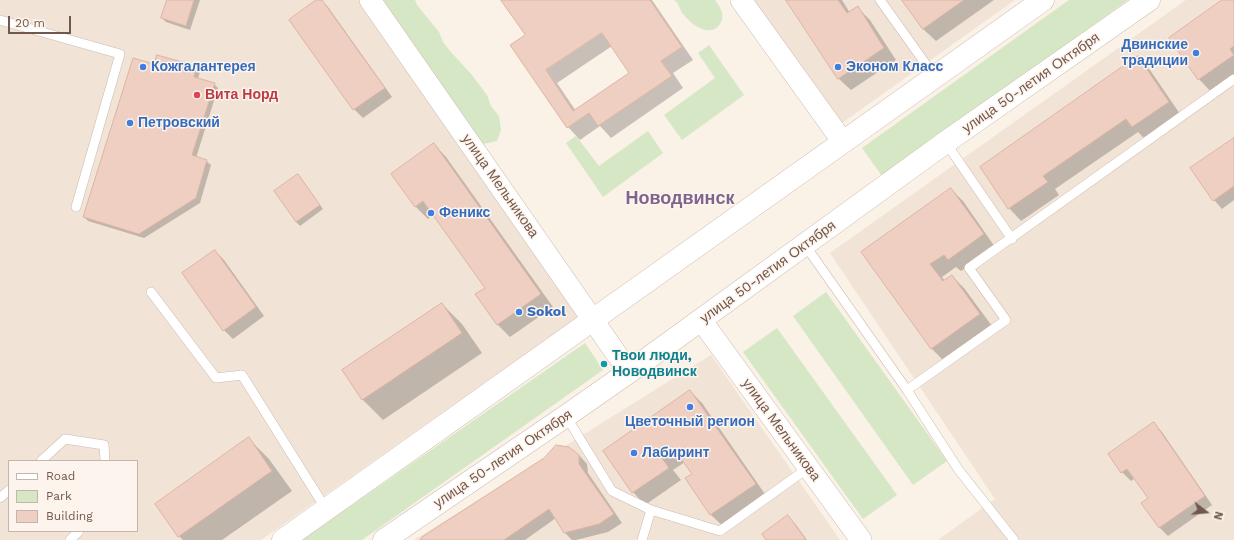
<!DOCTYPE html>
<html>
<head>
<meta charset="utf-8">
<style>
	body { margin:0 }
	#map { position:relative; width:1234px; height:540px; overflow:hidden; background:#faf1e7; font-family:"Work Sans",sans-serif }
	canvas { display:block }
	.legend { position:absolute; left:8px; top:460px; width:130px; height:72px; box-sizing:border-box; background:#fdf5ed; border:1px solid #c5b6ad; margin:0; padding:5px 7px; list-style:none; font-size:12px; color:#72574d }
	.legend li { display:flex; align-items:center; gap:8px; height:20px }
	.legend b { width:20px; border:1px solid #c5b6ad }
	.north { position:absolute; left:1186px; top:492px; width:40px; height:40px; -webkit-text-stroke:3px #fdf5ed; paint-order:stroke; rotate:106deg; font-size:11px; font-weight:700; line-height:16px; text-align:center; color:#72574d }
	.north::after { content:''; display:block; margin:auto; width:14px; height:18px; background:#72574d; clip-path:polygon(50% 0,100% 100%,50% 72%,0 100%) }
	.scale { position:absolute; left:8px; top:16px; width:63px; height:18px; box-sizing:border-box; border:2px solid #72574d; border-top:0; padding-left:5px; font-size:12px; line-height:14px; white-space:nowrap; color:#72574d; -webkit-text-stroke:3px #fdf5ed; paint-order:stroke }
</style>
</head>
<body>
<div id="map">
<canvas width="1234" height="540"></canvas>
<ul class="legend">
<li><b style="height:5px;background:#fff"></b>Road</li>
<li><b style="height:11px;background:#d6e7c6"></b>Park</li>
<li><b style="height:11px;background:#eecfc1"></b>Building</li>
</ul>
<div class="north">N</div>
<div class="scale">20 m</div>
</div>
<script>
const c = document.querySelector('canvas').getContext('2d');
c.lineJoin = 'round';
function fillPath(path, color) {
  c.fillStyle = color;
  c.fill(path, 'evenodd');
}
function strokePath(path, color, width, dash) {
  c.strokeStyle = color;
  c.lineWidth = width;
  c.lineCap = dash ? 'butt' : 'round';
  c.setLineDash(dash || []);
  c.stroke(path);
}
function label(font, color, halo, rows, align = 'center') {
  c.font = font + ' "Work Sans",sans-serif';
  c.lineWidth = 3;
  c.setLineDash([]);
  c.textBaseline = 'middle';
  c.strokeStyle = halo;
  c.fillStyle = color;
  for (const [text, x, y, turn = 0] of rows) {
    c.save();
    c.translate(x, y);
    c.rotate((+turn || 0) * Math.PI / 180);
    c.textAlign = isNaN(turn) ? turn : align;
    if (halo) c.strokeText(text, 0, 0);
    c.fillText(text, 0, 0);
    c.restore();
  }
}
fillPath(new Path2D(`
	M0 0H361L581 315 261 540H0ZM9 461H137V531H9Z
	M750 0H1015L839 125Z
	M1186 0H1234V540H938L995 499 830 253Z
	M711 355 840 540H414Z`), '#f1e3d6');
fillPath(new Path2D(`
	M380 0H415L417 5 439 32 443 42 450 51 472 75 487 95 491 106 499 116 501 130 497 141 483 144 475 135Z
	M674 0H715C719 6 724 12 722 20 720 25 717 29 711 30 700 32 689 21 682 13 679 8 679 3 674 0Z
	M1069 0H1128L882 176 862 148Z
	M709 45 744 95 682 140 664 115 715 78 698 53Z
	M648 131 663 153 603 197 566 143 576 136 599 166Z
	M826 292 947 461 913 485 793 316Z
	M777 328 897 495 863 519 743 352Z
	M585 343 603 370 362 540H302Z`), '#d6e7c6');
fillPath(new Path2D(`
	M168 0H200L190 30 166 22 162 18Z
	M318 0H321L328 7 392 97 363 118 354 109 290 20Z
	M502 0H652L693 60 673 73 683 88 611 138 600 126 580 140 568 127 526 35ZM612 46 630 74 576 111 557 83Z
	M787 0H842L850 13 857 7 870 20 896 60 851 90 838 78Z
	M903 0H994L936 41 923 29Z
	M1224 0H1234V76L1211 92 1199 79Z
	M1137 58 1150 70 1180 114 1145 139 1138 132 1055 189 1059 195 1021 221 1009 208 981 167Z
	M154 65 196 67 200 71 198 79 214 84 218 88 196 158 206 161 211 165 200 203 144 238 88 221 84 217Z
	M1234 139V200L1222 209 1214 200Z
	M434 144 446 157 553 307 510 337 498 325 476 295 486 288 434 215 428 219 416 207 392 174Z
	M298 175 323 209 300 226 296 222Z
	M951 189 963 201 995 247 961 271 956 267 942 277 945 281 952 276 964 288 992 326 944 361 932 349 862 252Z
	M215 251 224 260 264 316 233 339 224 330 184 274Z
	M442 304 462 324 482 353 383 420 363 400 343 371Z
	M690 391 702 403 767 497 724 527 711 515 686 479 693 474 685 462 673 470 681 480 645 505 633 492 604 451Z
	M1154 424 1162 432 1212 505 1168 536 1159 527 1149 499 1135 478 1131 481 1122 472 1109 454Z
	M249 439 269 459 292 491 222 540H183L179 536Z
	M579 455 587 464 588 473 622 523 608 532 576 540H572L564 532 556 518 525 540H421Z
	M788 517 796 525 807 540H767Z`), '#0003');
const building = new Path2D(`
	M167 0H194L186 26 161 18Z
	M316 0H322L385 88 353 110 289 20Z
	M501 0H650L682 47 661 61 672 76 598 126 589 113 567 128 510 45 525 35ZM602 33 629 73 573 111 546 70Z
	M786 0H838L847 13 858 6 884 48 838 79Z
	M902 0H964L923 29Z
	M1222 0H1234V46L1230 49 1234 55 1198 80 1169 38Z
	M157 55 197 66 194 77 215 83 192 155 207 160 196 198 139 234 83 217 133 58 154 64Z
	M1138 56 1169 102 1132 127 1126 119 1043 176 1048 182 1008 209 980 167Z
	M1234 138V186L1213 201 1190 168Z
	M434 143 541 294 497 325 475 294 485 288 423 201 415 207 391 174Z
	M298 174 320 205 296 222 274 191Z
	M951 188 984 234 948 260 944 255 930 264 943 281 952 275 980 314 931 349 861 252Z
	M215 250 256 307 223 331 182 273Z
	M442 303 462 333 362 400 342 370Z
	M690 390 756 484 710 515 685 478 692 474 674 449 662 458 669 468 632 493 603 451Z
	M1154 422 1205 496 1159 528 1141 503 1148 498 1127 469 1121 473 1108 454Z
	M249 437 272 471 178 537 155 504Z
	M556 445 569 447 579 455V464L614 514 599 524 564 533 549 509 504 540H420L422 537 544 458Z
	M788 515 806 540H766L762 534Z`);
fillPath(building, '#eecfc1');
strokePath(building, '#dfb4a2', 1);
const service = new Path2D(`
	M880 0 935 77
	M0 20 120 54 76 207
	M946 143 1012 239
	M805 245 907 390 1006 320 969 268 1234 79
	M151 292 216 378 242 375 326 509
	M907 390 958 469 1014 540
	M566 416 612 491 651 510 720 531 808 468
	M41 461 65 439 104 445 105 461
	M0 498 9 490
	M70 540 79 531
	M642 540 651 510`);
const tertiary = new Path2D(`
	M370 0 629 372
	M741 0 843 142
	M701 320 861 540`);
const secondary = new Path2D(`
	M283 540 1043 0
	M384 540 566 416 629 372 946 142 1149 0`);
strokePath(service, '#cdbbb1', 10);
strokePath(tertiary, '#cdbbb1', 22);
strokePath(secondary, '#d0baae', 23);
strokePath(service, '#fff', 9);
strokePath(tertiary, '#fff', 21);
strokePath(secondary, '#fff', 22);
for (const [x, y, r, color] of [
	[1196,53,4,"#3f7fe0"],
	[143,67,4,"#3f7fe0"],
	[838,67,4,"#3f7fe0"],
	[197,95,4,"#e0444e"],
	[130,123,4,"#3f7fe0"],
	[431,213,4,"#3f7fe0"],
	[519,312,4,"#3f7fe0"],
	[604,364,4,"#0f9aa8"],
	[690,407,4,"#3f7fe0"],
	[634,453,4,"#3f7fe0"]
]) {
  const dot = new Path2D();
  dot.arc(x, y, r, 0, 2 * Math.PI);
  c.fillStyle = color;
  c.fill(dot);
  strokePath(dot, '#fdf5ed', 1.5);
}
label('bold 14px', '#366cbe', '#fdf5ed', [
	["Двинские",1188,45,"right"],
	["традиции",1188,61,"right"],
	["Кожгалантерея",151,67],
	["Эконом Класс",846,67],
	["Петровский",138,123],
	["Феникс",439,213],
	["Sokol",527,312],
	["Цветочный регион",690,422,"center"],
	["Лабиринт",642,453]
], 'left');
label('14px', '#72574d', '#fdf5ed', [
	["улица 50-летия Октября",1031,83,-35],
	["улица Мельникова",500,186,55],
	["улица 50-летия Октября",768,272,-36],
	["улица Мельникова",781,430,54],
	["улица 50-летия Октября",503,459,-34]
]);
label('bold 14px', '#be3a42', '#fdf5ed', [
	["Вита Норд",205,95]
], 'left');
label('bold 14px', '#0d838f', '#fdf5ed', [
	["Твои люди,",612,356],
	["Новодвинск",612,372]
], 'left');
label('bold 18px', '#7d658e', '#fdf5ed', [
	["Новодвинск",680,199]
]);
</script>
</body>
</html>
